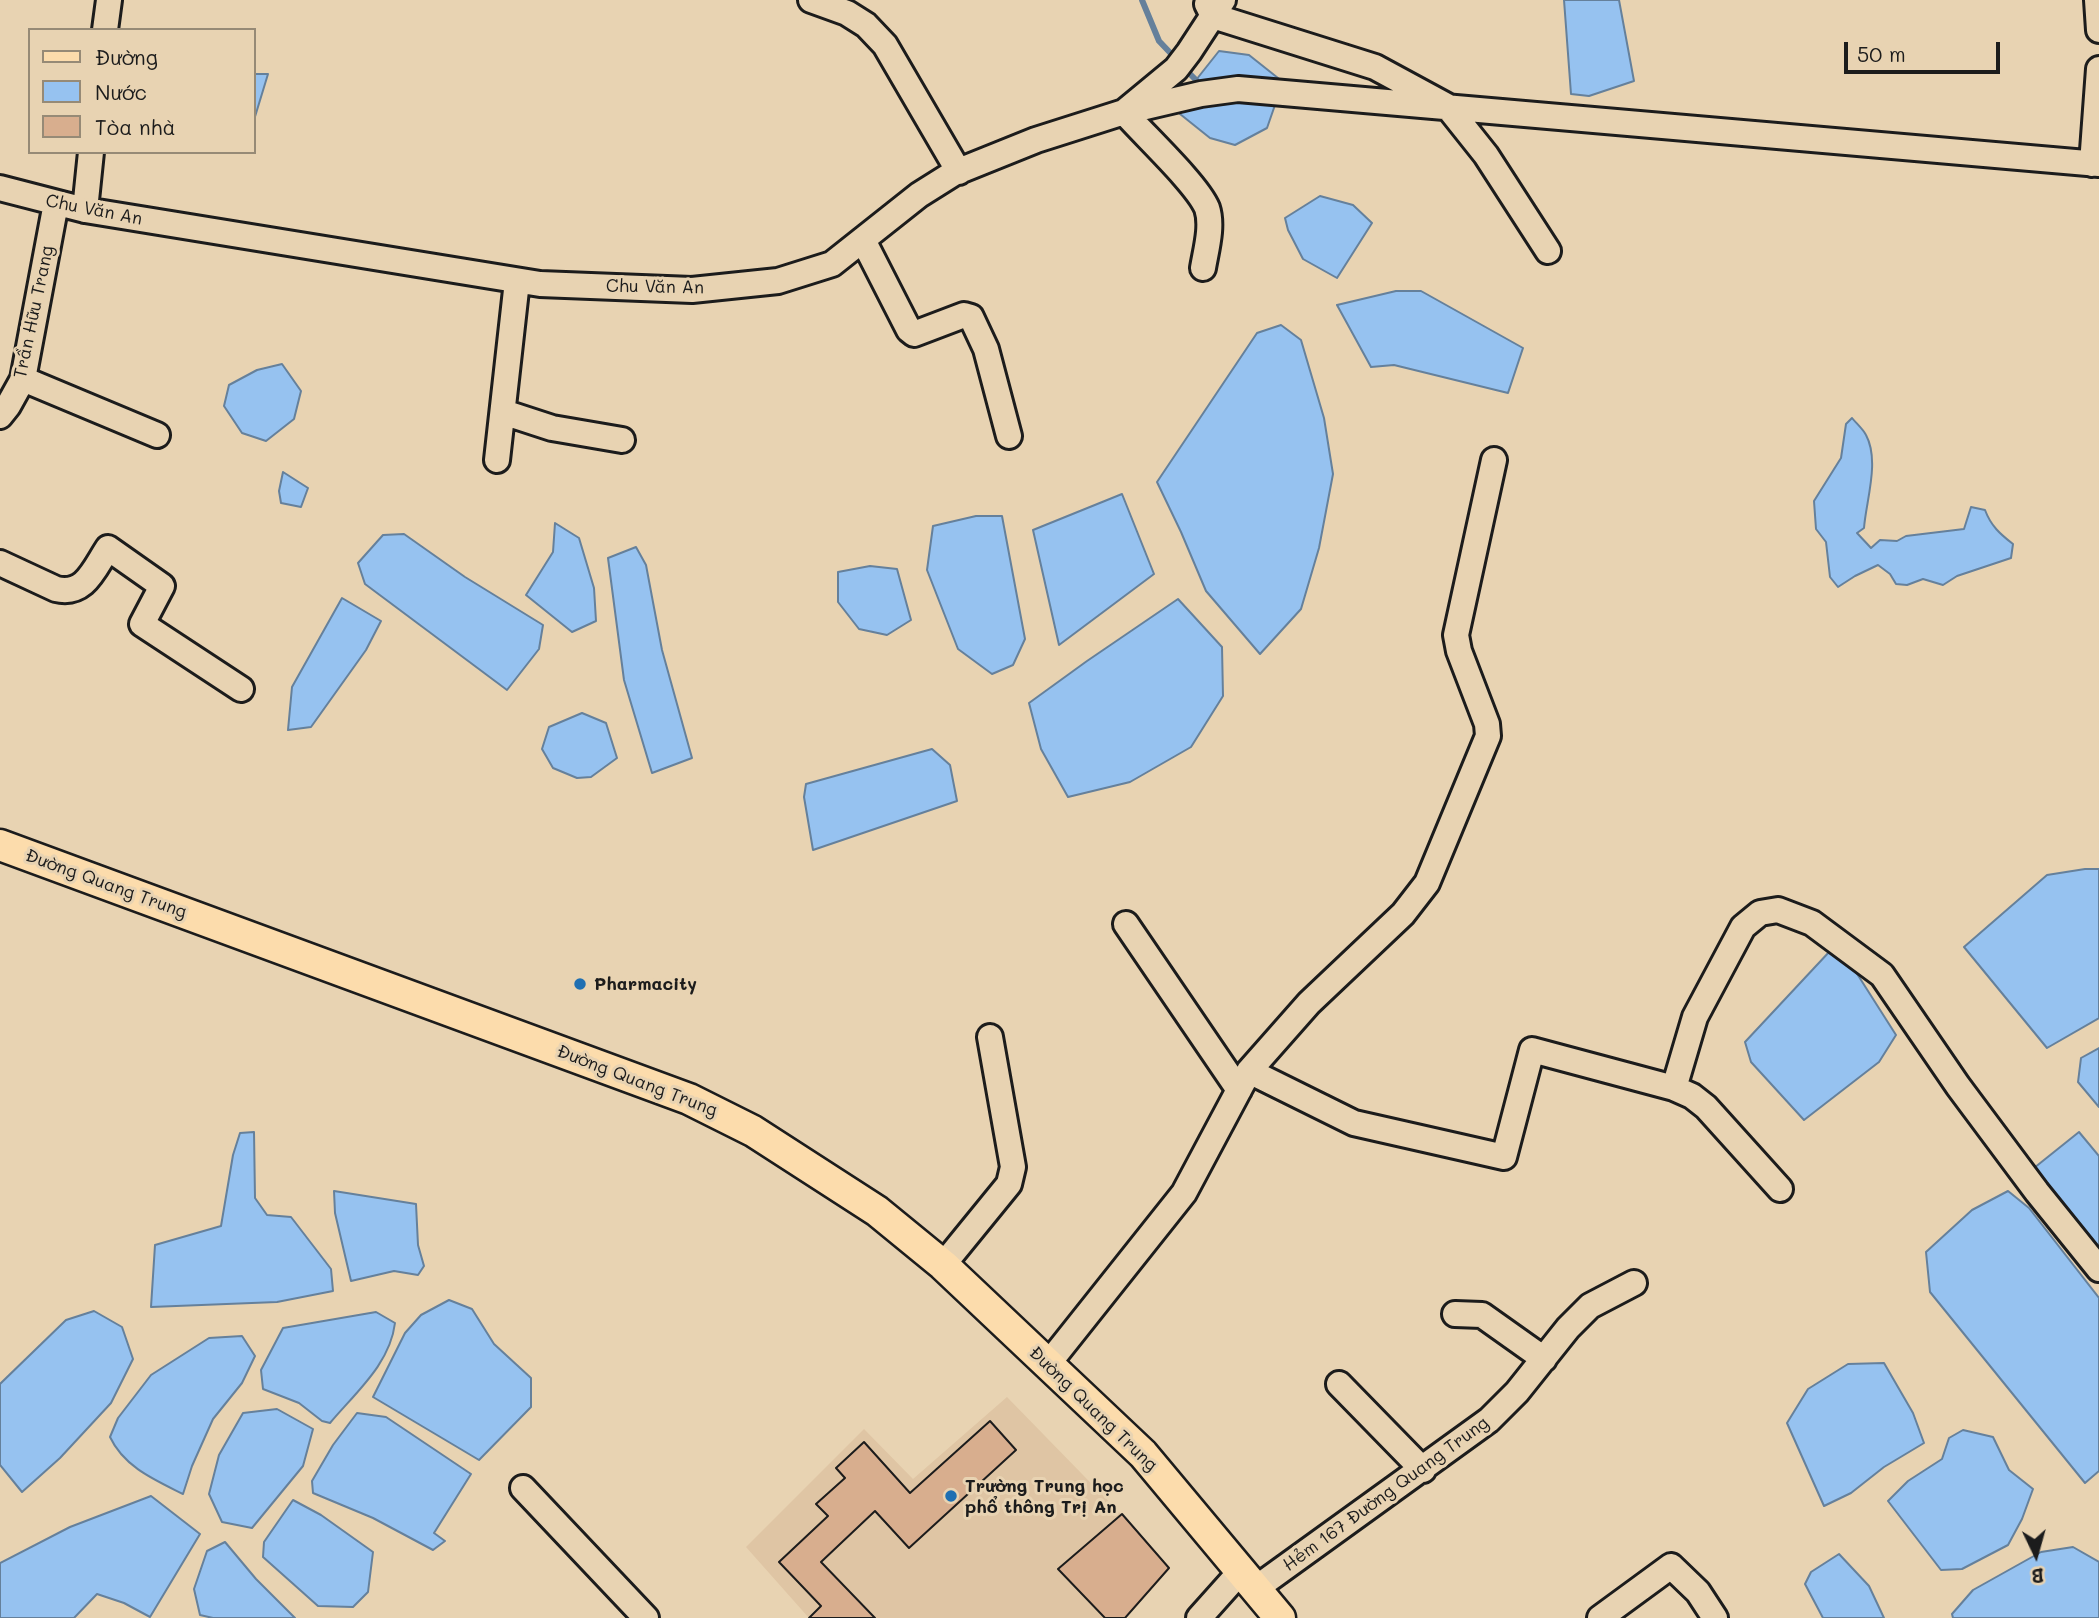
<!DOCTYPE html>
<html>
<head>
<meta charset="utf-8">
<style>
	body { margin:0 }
	#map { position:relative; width:2099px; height:1618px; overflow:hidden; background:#e8d3b2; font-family:Mali,sans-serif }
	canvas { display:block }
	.legend { position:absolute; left:28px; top:28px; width:228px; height:126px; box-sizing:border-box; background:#e8d3b2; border:2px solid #968a76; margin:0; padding:9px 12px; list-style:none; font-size:21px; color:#1c1c1c }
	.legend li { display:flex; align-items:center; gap:14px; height:35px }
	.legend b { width:35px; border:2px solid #968a76 }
	.north { position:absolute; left:2001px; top:1520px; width:70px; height:70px; -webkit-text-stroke:5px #e8d3b2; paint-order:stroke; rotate:175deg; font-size:19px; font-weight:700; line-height:28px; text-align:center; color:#1c1c1c }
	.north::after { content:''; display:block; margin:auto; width:24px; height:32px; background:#1c1c1c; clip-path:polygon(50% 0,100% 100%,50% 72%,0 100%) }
	.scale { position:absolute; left:1844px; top:42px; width:156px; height:32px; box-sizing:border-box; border:4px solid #1c1c1c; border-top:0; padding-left:9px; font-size:21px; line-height:24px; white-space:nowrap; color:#1c1c1c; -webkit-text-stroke:5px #e8d3b2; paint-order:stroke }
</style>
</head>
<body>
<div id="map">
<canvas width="2099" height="1618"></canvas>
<ul class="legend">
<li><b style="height:9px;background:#fcdcac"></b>Đường</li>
<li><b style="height:19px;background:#96c2f0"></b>Nước</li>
<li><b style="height:19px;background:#d8ae8e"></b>Tòa nhà</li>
</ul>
<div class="north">B</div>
<div class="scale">50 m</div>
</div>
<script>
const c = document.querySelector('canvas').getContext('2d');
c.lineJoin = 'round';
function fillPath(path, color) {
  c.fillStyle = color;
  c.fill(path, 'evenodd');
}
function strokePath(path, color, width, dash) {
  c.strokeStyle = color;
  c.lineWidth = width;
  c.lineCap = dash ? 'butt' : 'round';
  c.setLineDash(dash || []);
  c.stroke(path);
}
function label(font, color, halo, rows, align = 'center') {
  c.font = font + ' Mali,sans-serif';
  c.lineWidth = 6;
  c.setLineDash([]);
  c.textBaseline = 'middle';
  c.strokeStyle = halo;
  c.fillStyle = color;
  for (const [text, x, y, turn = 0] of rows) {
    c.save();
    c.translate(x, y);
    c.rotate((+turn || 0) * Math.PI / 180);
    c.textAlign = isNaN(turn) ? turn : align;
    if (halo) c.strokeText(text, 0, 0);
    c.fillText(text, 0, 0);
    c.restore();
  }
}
fillPath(new Path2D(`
	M1007 1397 1121 1514 1169 1568 1125 1618H809L746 1547 864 1429 913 1479Z`), '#dfc5a4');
const water = new Path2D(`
	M1564 0H1619L1634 81 1589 96 1571 94Z
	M1219 51 1249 55 1283 82 1267 128 1235 145 1210 138 1180 114 1196 80Z
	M254 74H268L254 120Z
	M1320 196 1353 205 1372 223 1337 278 1303 259 1288 230 1285 218Z
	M1396 291H1421L1523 348 1508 393 1394 365 1371 367 1337 305Z
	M1281 325 1301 340 1324 418 1333 474 1319 548 1301 609 1260 654 1206 591 1181 532 1157 482 1257 333Z
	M282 364 301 391 294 419 266 441 242 433 224 406 229 385 257 370Z
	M1852 418C1856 423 1863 429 1866 435 1880 461 1866 501 1864 528L1857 533 1871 548 1880 540 1897 541 1906 536 1964 529 1971 507 1985 510C1991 526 2000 534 2013 544L2011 558 1957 576 1943 585 1923 579 1907 585 1896 584 1890 574 1878 565 1855 576 1838 587 1830 577 1826 542 1816 529 1814 501 1841 458 1846 424Z
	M283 472 308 488 301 507 281 503 279 491Z
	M1122 494 1154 574 1059 645 1033 530Z
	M976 516H1002L1025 639 1013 665 992 674 958 649 927 570 933 526Z
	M555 523 579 538 594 588 596 621 572 632 526 595 553 552Z
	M404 534 465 577 543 625 539 649 507 690 365 584 358 563 383 535Z
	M636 547 646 565 662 650 692 758 652 773 624 680 608 558Z
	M870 566 897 569 911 620 887 635 859 629 838 602V572Z
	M342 598 381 621 366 650 311 727 288 730 292 687Z
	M1178 599 1222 647 1223 696 1191 747 1130 782 1068 797 1041 749 1029 703 1087 661Z
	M582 713 606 723 617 758 591 777 577 778 553 768 542 749 549 727Z
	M932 749 950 765 957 801 813 850 804 797 806 784Z
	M2085 869H2099V1018L2047 1048 1964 947 2047 875Z
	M1830 951 1854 969 1896 1035 1879 1062 1804 1120 1751 1062 1745 1042Z
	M2099 1048V1107L2078 1082 2081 1058Z
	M254 1132 255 1198 267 1215 291 1217 331 1269 333 1291 277 1302 151 1307 155 1245 221 1226 233 1155 240 1133Z
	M2079 1132 2099 1156V1250L2034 1168Z
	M334 1191 416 1204 418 1245 424 1266 418 1275 394 1271 351 1281 335 1213Z
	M2008 1191 2029 1208 2099 1298V1471L2085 1483 1930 1292 1926 1252 1972 1210Z
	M449 1300 472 1309 494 1344 531 1378V1407L479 1460 373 1397 405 1333 421 1315Z
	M94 1311 122 1327 133 1359 111 1403 60 1458 22 1492 0 1465V1384L66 1320Z
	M376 1312 395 1323C390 1364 356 1392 330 1423L322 1421 299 1403 263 1389 261 1370 283 1328Z
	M242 1336 255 1356 242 1383 213 1419 192 1466 183 1494C155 1480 124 1467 110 1437L118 1418 151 1375 209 1338Z
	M1884 1363 1913 1413 1924 1443 1884 1467 1851 1493 1824 1506 1787 1423 1808 1389 1848 1364Z
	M277 1409 313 1429 303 1466 252 1528 222 1522 209 1494 219 1455 243 1413Z
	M357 1413 386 1417 471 1474 434 1533 445 1541 433 1550 373 1518 313 1493 312 1481 333 1445Z
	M1963 1430 1993 1437 2009 1470 2033 1489 2022 1519 2008 1545 1962 1569 1941 1570 1888 1501 1908 1481 1942 1459 1949 1438Z
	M151 1496 200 1534 150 1617 124 1603 97 1594 74 1618H0V1563L70 1527Z
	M293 1500 321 1515 373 1552 368 1592 353 1607 318 1606 263 1557 264 1542Z
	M225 1542 256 1579 295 1618H213L200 1615 194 1589 207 1551Z
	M2073 1547 2099 1562V1618H1953L1952 1614 1973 1590 2041 1552Z
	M1839 1554 1869 1586 1884 1618H1823L1805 1584 1811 1572Z`);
fillPath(water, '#96c2f0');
strokePath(water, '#65809b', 2);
strokePath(new Path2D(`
	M1142 0 1159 41 1178 61
	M1185 69 1196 80`), '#65809b', 6);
const building = new Path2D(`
	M990 1421 1016 1450 909 1548 875 1511 821 1562 875 1618H809L821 1606 779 1562 828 1516 816 1504 845 1478 836 1468 864 1442 910 1493Z
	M1122 1514 1169 1568 1125 1618H1105L1058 1569Z`);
fillPath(building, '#d8ae8e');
strokePath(building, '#1c1c1c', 2);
const minor = new Path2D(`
	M811 0 847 13 866 25 885 45 959 172
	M2097 0 2099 30
	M1207 4 1213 16 1375 67 1447 106 1486 155 1548 251
	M105 30 109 0
	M2092 164 2099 69
	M0 188 85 210 540 284 692 290 778 281 832 264 919 195 954 173 1036 140 1124 112 1176 69 1189 52 1223 0
	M85 210 91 152
	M863 240 909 330 914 334 964 315 971 317 986 349 1009 436
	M1203 268C1206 250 1213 226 1207 208 1197 184 1143 134 1124 112L1201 94 1238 89 2099 164
	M23 379 157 435
	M503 412 552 428 622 440
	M0 416 8 406 23 379 56 203
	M497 460 517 281
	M0 563 56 589C85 596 94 569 108 548L162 586 142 624 241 689
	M1126 924 1239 1090
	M1249 1071 1354 1123 1504 1157 1532 1050 1674 1088 1692 1096 1706 1107 1780 1189
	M1674 1088 1695 1017 1743 927 1760 913 1778 910 1812 923 1882 975 1958 1086 2037 1192 2099 1269
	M943 1265 1009 1184 1013 1167 990 1037
	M1455 1314 1482 1315 1544 1359
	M1048 1364 1184 1193 1249 1071 1309 1003 1403 914 1427 883 1488 736 1487 724 1459 651 1456 635 1494 460
	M1339 1384 1423 1470
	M523 1488 646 1618
	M1255 1589 1489 1420 1517 1392 1568 1328 1590 1306 1634 1283
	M1199 1618 1241 1571
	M1600 1618 1671 1566 1698 1592 1715 1618`);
const major = new Path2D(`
	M0 845 689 1099 753 1131 877 1211 943 1265 1143 1454 1280 1618`);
strokePath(minor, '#1c1c1c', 30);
strokePath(major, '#1c1c1c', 35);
strokePath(minor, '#e8d3b2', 24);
strokePath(major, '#fcdcac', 30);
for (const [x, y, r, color] of [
	[580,984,7,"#1f6fb2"],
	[951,1496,7,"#1f6fb2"]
]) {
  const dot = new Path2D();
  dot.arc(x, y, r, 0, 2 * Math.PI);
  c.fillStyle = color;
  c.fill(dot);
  strokePath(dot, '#e8d3b2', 2.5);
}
label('18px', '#1c1c1c', '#e8d3b2', [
	["Chu Văn An",94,210,11],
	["Chu Văn An",655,287,1],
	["Trần Hữu Trang",34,312,-78],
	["Đường Quang Trung",106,884,20],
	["Đường Quang Trung",637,1081,21],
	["Đường Quang Trung",1093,1409,44],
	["Hẻm 167 Đường Quang Trung",1386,1494,-36]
]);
label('bold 18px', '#1c1c1c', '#e8d3b2', [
	["Pharmacity",594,984],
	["Trường Trung học",965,1486],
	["phổ thông Trị An",965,1507]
], 'left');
</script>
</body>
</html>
